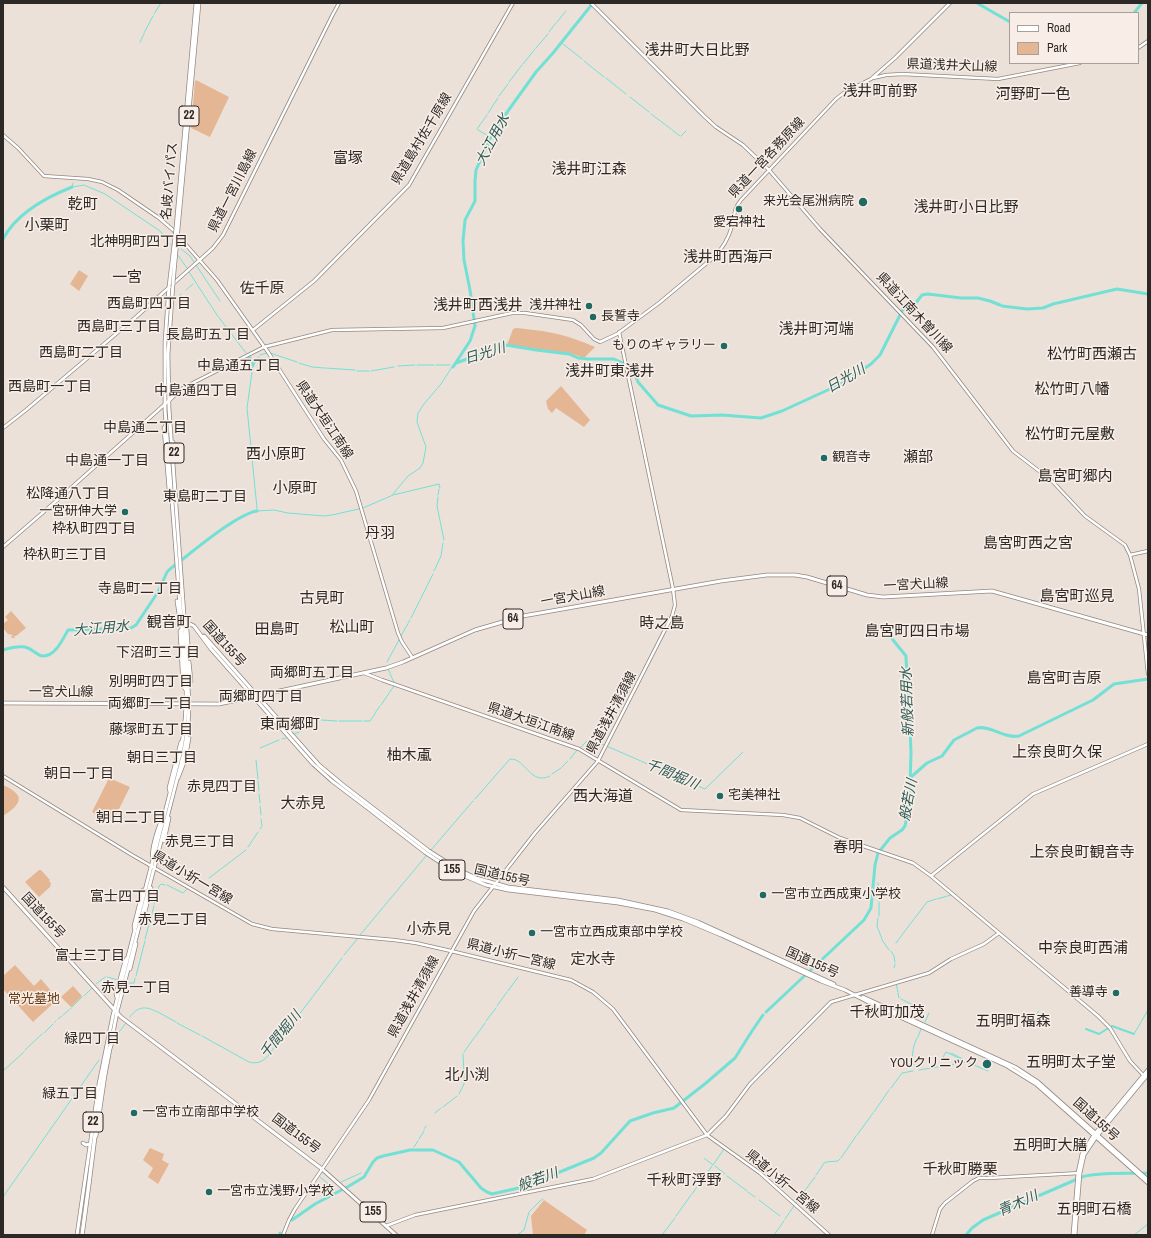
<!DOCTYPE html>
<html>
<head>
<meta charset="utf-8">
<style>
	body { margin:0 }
	#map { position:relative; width:1151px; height:1238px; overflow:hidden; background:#ece1d9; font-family:"Archivo Narrow",sans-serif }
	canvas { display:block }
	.frame { position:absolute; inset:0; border:4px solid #2c2825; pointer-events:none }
	.legend { position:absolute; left:1009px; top:12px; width:130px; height:52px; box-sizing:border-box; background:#f9eee7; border:1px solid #a79f99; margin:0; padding:5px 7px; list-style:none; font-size:12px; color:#2c2825 }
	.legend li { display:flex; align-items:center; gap:8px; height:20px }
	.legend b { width:20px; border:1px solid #a79f99 }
</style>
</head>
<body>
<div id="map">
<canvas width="1151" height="1238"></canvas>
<div class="frame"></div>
<ul class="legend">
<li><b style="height:5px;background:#fff"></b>Road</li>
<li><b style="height:11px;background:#e5b693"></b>Park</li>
</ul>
</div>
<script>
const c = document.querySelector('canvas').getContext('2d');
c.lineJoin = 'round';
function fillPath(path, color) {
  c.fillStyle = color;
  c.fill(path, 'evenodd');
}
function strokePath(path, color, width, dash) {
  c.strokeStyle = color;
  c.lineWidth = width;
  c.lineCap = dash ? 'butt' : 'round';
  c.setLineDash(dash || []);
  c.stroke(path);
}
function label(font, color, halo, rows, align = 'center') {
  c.font = font + ' "Archivo Narrow","Noto Sans JP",sans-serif';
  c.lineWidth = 3;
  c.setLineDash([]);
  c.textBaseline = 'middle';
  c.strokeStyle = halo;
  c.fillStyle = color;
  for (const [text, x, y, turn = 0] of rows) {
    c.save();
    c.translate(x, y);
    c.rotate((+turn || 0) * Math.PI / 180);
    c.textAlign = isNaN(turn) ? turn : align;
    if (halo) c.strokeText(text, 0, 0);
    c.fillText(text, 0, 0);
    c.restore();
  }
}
fillPath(new Path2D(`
	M196 80 229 97 210 137 191 128 195 81Z
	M79 270 88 276 79 291 70 284Z
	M516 328C548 331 565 334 595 347L584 358 569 353 529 349 507 345 513 329Z
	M561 386 590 420 584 427 556 408 552 413 548 409 546 401Z
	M11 611 26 628 16 636H14L15 638H12L11 637 13 635 8 634 3 628V624L8 620 5 617Z
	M109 778 130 787 112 823 92 812Z
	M3 785C26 795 22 804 3 816Z
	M39 870H41L50 880 49 881 51 883 50 887 39 897 25 882Z
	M15 965 34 986 41 979 58 999 33 1022 3 989V976Z
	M73 986 82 996 71 1007 61 997Z
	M150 1148 164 1154 162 1160 169 1164 158 1184 148 1177 153 1168 143 1160Z
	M544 1200 587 1230 584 1235H533L531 1216Z`), '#e5b693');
strokePath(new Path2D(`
	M49 3 50 4
	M154 14 161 3
	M557 22 566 11
	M549 32 556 23
	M144 33 153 16
	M140 42 144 34
	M563 44 582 59
	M536 48 548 34
	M584 61 604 77
	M523 64 535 49
	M606 78 626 94
	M509 82 522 65
	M499 96 508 84
	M630 97 649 112
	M488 113 498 98
	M651 114 671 129
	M477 129 487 115
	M478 130 488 136
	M672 130 680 136
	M681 136 686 131
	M73 183 72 187 84 185 105 194 160 231 172 246
	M181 249 190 256 194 262
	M177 254 187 268
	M196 265 220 301
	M189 272 217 315 246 353
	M186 290 193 284
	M178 298 181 294
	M270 353 297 362
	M260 355 267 353
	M258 357H259
	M257 360 253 365 247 408 257 508
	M299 363 312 367 324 368
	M417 365H434
	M436 365H450
	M398 366 415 365
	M325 368 355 370
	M357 371H369
	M371 371 394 367
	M393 494 408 476 420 468 423 463 426 447 417 422 418 413 424 404 441 384 452 367
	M438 495 439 489
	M438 497 437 506 444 540
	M257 509V511L274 510 288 513 324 516 332 515 363 508 393 495 439 484 440 488
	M434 571 441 556 443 543
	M411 618 433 574
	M408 623 410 620
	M406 627 408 624
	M405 629V628
	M401 636 405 629
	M387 662 399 640
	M388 669 390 673
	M390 674 394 682
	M381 705 394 686
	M375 713 380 706
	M321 720 337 721
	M339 721H362
	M364 721H370L375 714
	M294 734 302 731
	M282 739 286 738
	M589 740 595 741 705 789 743 752
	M260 748 279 740
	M580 748 587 741
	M570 759 577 750
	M256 760 258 779
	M562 767 568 761
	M552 774 561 768
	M258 781 259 791
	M259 794 260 803
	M475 799 510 759C526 758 530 786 550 776
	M260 806 261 815
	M260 829 262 826 261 819
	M248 847 258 832
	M431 850 473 801
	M209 878 246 850
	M878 883 879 900
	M167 885 183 893 187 889
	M937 899 951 895
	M154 904 159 886 161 884 165 885
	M879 916V902
	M878 918 877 926 882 939
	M915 918 927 902 936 899
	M360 935 426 856
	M145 939 154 906
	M882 940 889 950
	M896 943 914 919
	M891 951 894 956 895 962
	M344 955 358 938
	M894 968 895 964
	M136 976 145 941
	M107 977 118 980
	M129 983H134L135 978
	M96 984 105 977
	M896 984 898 992
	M508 991 518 977
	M898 993 899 998
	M84 996 92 988
	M901 999 915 1006
	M497 1006 507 992
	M72 1007 82 997
	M917 1007 925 1011
	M70 1009 71 1008
	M156 1011 176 1022
	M63 1015 69 1010
	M130 1017C136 1008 144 1005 155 1011
	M58 1019 62 1016
	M486 1021 496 1008
	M55 1022 56 1021
	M925 1022 929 1013
	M177 1023 200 1035
	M1023 1029 1039 1011
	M44 1033 53 1024
	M1134 1034 1148 1010
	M116 1036 126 1023
	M202 1036 249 1062C257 1064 262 1062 267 1057L342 958
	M475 1037 485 1023
	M918 1037 921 1029
	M25 1050 42 1034
	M464 1052 474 1038
	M951 1053 963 1059
	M463 1054 464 1075
	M943 1057 946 1052 963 1060
	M915 1068C911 1057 912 1049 917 1038
	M919 1070 967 1062 988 1071
	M3 1071 24 1052
	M891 1088 902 1073 913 1071
	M459 1094 464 1084V1077
	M443 1107 457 1096
	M874 1112 889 1090
	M435 1113 441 1108
	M424 1129 426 1126
	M857 1135 873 1113
	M419 1139 424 1131
	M414 1147 418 1141
	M704 1158 713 1165 724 1149
	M841 1158 856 1136
	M823 1164 826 1162 838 1161 840 1159
	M715 1166 725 1174
	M816 1175 823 1165
	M727 1176 747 1191
	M320 1177 331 1186 333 1185
	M341 1182 361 1173
	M748 1192 755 1197
	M803 1193 815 1177
	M692 1194 712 1166
	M3 1197 99 1060
	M759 1200 780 1216
	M796 1203 802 1194
	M676 1216 691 1195
	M785 1219 794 1206
	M517 1235 524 1230 529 1212 540 1201 543 1199
	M662 1235 675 1218
	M774 1235 784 1221
	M1121 1235H1122
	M1134 1235 1148 1224`), '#72e0d5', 1);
strokePath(new Path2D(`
	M1086 1029 1099 1034 1112 1026 1134 1034`), '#72e0d5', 2);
strokePath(new Path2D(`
	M977 3 1010 22
	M1134 13 1142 3
	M3 239C16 214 47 197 72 187
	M1002 306 1027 309 1043 308 1053 304 1117 289 1148 294
	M249 357 253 362V365
	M456 363 506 345 536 350 569 354 578 358 588 359H614L632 367 638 382 658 405
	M453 367 470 341 475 326 470 290 464 260 463 241 465 220 475 201V181L476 170 491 137 500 122 536 72 553 53 593 3
	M658 405 691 416 722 415 761 418 782 411 843 383 871 364 880 355 902 311 904 308 911 309 922 295 928 294 961 298H978L990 301 1000 305
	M3 650C10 648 21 645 28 648 33 650 37 655 42 656 55 657 63 639 68 630L131 628 136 625 158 592 167 572 170 569C189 555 236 514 257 511
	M911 777 927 763 942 756 954 740 977 728C991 725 1004 739 1019 736L1093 700 1114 684 1148 679
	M766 1012 864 920 871 908 875 865 878 853 890 838 902 830 905 826 906 821 910 785 911 753 909 698 906 659V656L893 640 888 630
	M1082 1177C1097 1172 1130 1174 1148 1173
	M292 1220 315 1204 349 1186 364 1177 373 1162 377 1158 383 1156 410 1150H433L459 1162 481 1188 487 1192 492 1194 523 1187 594 1158 601 1153 630 1121 653 1113 674 1108 706 1083 735 1058 752 1031 763 1015
	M280 1235V1233
	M966 1235 972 1228 983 1220 1075 1180`), '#72e0d5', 3);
const secondary = new Path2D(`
	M591 3 704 116 716 127 743 145 769 170 820 229 933 347 1013 451 1052 481 1085 516 1125 545 1130 555 1139 589 1148 674
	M1138 48 1148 41
	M873 78 886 75 902 74 998 79 1080 63
	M3 135 18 148 44 176 88 179 102 182 118 190 159 218 173 230 217 280 268 352 324 439 341 460 356 491 398 633 402 642 412 657
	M253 330 314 281 409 185 513 3
	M3 428 26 410 136 317 213 248 223 235 234 213 332 16 339 3
	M3 547 62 496 183 388 264 347 332 330 443 328 512 313H525L573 320 581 325 594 339 600 342 617 334 659 303 714 257C722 249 729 237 732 226 735 215 733 210 741 200L836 99 845 92 871 79 895 58 950 3
	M1130 555 1148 551
	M364 673 382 680 579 749 681 810 783 815 800 818 840 838 913 863 931 876 1098 1016 1110 1028 1130 1061 1145 1077
	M3 776 132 855 252 924 272 929 394 940 416 943 451 951 571 980 593 992 613 1009 707 1135 760 1173 829 1235
	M931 876 1033 794 1148 744
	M386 1226 415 1215 593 1179 707 1135 726 1116 750 1084 831 1002 929 973 951 959 984 944 999 933
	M283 1235 289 1220 295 1209 369 1100 474 911 535 833 598 761 672 616 675 605 673 589 619 332
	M932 1235 940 1209 945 1203 973 1181 979 1178H989L1080 1173`);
const primary = new Path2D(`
	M3 703 219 704 386 668 403 662 475 630 523 616 721 581 767 575H795L807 577 867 595 883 597 992 591 1148 635
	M1073 1235 1078 1173 1082 1154 1094 1135 1148 1070
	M1075 1235 1080 1173 1084 1155 1096 1137 1148 1074`);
const trunk = new Path2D(`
	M176 228 196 3
	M178 229 199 3
	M166 425 164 428 170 501
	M173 442 174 462
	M177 601 179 614 181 617
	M181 623 190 624 194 626 211 649 313 764 332 781 369 809 426 853 455 872 486 885 508 890 618 903 655 910 683 919 721 935 821 981 845 990 878 1007 1007 1066 1036 1084 1148 1183
	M182 629 180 631 183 686 186 690
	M187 630 188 644
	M204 636 319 765 343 785 429 851 457 869 476 878 508 887 618 900 668 911 698 922 834 984
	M189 683 191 681 189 662
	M178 778 185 760 189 738
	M170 792 169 788 181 742
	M164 841 169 818
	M153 859C150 852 159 823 164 817
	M3 887 121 1017 322 1169 396 1235
	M145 911 151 888
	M135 931 134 926 143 890
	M130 969 136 944
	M863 997 1015 1067 1038 1082 1148 1180
	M117 998 116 994 125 961 127 958
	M96 1136 105 1075 117 1012 183 756 188 728 189 704 185 629 169 409 168 354 173 283
	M83 1143 86 1145 90 1144
	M77 1235 99 1084 113 1015 180 754C185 730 187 707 186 683L165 410V342L169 287`);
const motorway = new Path2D(`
	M89 1183 99 1103 107 1054 111 1045`);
strokePath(secondary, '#928881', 4);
strokePath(primary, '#928881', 4.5);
strokePath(trunk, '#928881', 4.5);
strokePath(motorway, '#928881', 5);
strokePath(secondary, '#fff', 2.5);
strokePath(primary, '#fff', 3);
strokePath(trunk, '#fff', 3);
strokePath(motorway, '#fff', 3.5);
const trunkBridge = new Path2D(`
	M173 283 178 229
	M169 287 176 228`);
const motorwayBridge = new Path2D(`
	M82 1235 89 1183`);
strokePath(trunkBridge, '#928881', 4.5, []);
strokePath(motorwayBridge, '#928881', 5, []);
strokePath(trunkBridge, '#fff', 3);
strokePath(motorwayBridge, '#fff', 3.5);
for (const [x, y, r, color] of [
	[863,202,5,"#206a64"],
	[739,209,4,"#206a64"],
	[589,306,4,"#206a64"],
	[593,317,4,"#206a64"],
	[724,346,4,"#206a64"],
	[824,458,4,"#206a64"],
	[125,512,4,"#206a64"],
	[720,796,4,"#206a64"],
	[763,895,4,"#206a64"],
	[532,933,4,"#206a64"],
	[1116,993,4,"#206a64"],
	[987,1064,5,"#206a64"],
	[134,1113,4,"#206a64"],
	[209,1192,4,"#206a64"]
]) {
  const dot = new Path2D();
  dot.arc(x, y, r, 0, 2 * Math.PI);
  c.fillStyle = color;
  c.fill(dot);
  strokePath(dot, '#f9eee7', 1.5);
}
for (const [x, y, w] of [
	[189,116,20],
	[174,453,20],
	[837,586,20],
	[513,619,20],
	[452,870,26],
	[93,1122,20],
	[373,1212,26]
]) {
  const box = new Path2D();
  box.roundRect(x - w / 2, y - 10, w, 20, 3);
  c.fillStyle = '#f9eee7';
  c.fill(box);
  strokePath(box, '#2c2825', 1);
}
label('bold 12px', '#2c2825', null, [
	["22",189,116],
	["22",174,453],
	["64",837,586],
	["64",513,619],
	["155",452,870],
	["22",93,1122],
	["155",373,1212]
]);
label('13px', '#2c2825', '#f9eee7', [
	["県道浅井犬山線",952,66,2],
	["県道島村佐千原線",422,139,-59],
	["県道一宮各務原線",767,158,-47],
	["名岐バイパス",170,181,-85],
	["県道一宮川島線",233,191,-63],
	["県道江南木曽川線",914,313,47],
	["県道大垣江南線",324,420,56],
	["一宮犬山線",916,585,-3],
	["一宮犬山線",573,597,-10],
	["国道155号",224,644,48],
	["一宮犬山線",61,693],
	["県道浅井清須線",612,713,-62],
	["県道大垣江南線",531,722,19],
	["国道155号",502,876,13],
	["県道小折一宮線",192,878,31],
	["国道155号",43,916,47],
	["県道小折一宮線",511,955,14],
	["国道155号",812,963,24],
	["県道浅井清須線",414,997,-61],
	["国道155号",1096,1120,42],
	["国道155号",296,1134,37],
	["県道小折一宮線",782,1182,40]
]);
label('13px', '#2c2825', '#f9eee7', [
	["来光会尾洲病院",854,202,"right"],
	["愛宕神社",739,223,"center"],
	["浅井神社",581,306,"right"],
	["長誓寺",601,317],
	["もりのギャラリー",716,346,"right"],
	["観音寺",832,458],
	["一宮研伸大学",117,512,"right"],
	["宅美神社",728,796],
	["一宮市立西成東小学校",771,895],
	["一宮市立西成東部中学校",540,933],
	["善導寺",1108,993,"right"],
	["YOUクリニック",978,1064,"right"],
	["一宮市立南部中学校",142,1113],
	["一宮市立浅野小学校",217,1192]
], 'left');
label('13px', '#673c16', '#f9eee7', [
	["常光墓地",34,1000]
]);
label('italic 14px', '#2c5c57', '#f9eee7', [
	["大江用水",493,140,-62],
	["日光川",485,354,-17],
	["日光川",846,379,-30],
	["大江用水",101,629,-5],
	["新般若用水",908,702,-92],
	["千間堀川",672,775,23],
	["般若川",909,800,-79],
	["千間堀川",281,1035,-51],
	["般若川",538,1180,-20],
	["青木川",1018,1204,-24]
]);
label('14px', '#2c2825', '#f9eee7', [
	["北神明町四丁目",139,242],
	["西島町四丁目",149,304],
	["西島町三丁目",119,327],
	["長島町五丁目",208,335],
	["西島町二丁目",81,353],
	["中島通五丁目",239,366],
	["西島町一丁目",50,387],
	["中島通四丁目",196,391],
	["中島通二丁目",145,428],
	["中島通一丁目",107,461],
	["松降通八丁目",68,494],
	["東島町二丁目",205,497],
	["枠杁町四丁目",94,529],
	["枠杁町三丁目",65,555],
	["寺島町二丁目",140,589],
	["下沼町三丁目",158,653],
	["両郷町五丁目",312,673],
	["別明町四丁目",151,682],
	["両郷町四丁目",261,697],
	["両郷町一丁目",150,704],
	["藤塚町五丁目",151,730],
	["朝日三丁目",162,758],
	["朝日一丁目",79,774],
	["赤見四丁目",222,787],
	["朝日二丁目",131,818],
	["赤見三丁目",200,842],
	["富士四丁目",125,897],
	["赤見二丁目",173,920],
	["富士三丁目",90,956],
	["赤見一丁目",136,988],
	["緑四丁目",92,1039],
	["緑五丁目",70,1094]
]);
label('15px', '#2c2825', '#f9eee7', [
	["浅井町大日比野",697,51],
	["浅井町前野",880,92],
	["河野町一色",1033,95],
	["富塚",348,159],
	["浅井町江森",589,170],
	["乾町",83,205],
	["浅井町小日比野",966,208],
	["小栗町",47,226],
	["浅井町西海戸",728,258],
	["一宮",127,278],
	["佐千原",262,289],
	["浅井町西浅井",478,306],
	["浅井町河端",816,330],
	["松竹町西瀬古",1092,355],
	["浅井町東浅井",610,372],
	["松竹町八幡",1072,390],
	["松竹町元屋敷",1070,435],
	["西小原町",276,455],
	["瀬部",918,458],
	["島宮町郷内",1075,477],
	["小原町",295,489],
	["丹羽",380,534],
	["島宮町西之宮",1028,544],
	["島宮町巡見",1077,597],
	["古見町",322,599],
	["観音町",169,623],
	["時之島",662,624],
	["松山町",352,628],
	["田島町",277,630],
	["島宮町四日市場",917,632],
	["島宮町吉原",1064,679],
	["東両郷町",290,725],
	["上奈良町久保",1057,753],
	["柚木颪",409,756],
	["西大海道",603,797],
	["大赤見",303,804],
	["春明",848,848],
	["上奈良町観音寺",1082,853],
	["小赤見",429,930],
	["中奈良町西浦",1083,949],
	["定水寺",593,960],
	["千秋町加茂",887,1013],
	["五明町福森",1013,1022],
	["五明町太子堂",1071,1063],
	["北小渕",467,1076],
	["五明町大膳",1050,1146],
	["千秋町勝栗",960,1170],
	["千秋町浮野",684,1181],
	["五明町石橋",1094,1210]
]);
</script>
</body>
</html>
